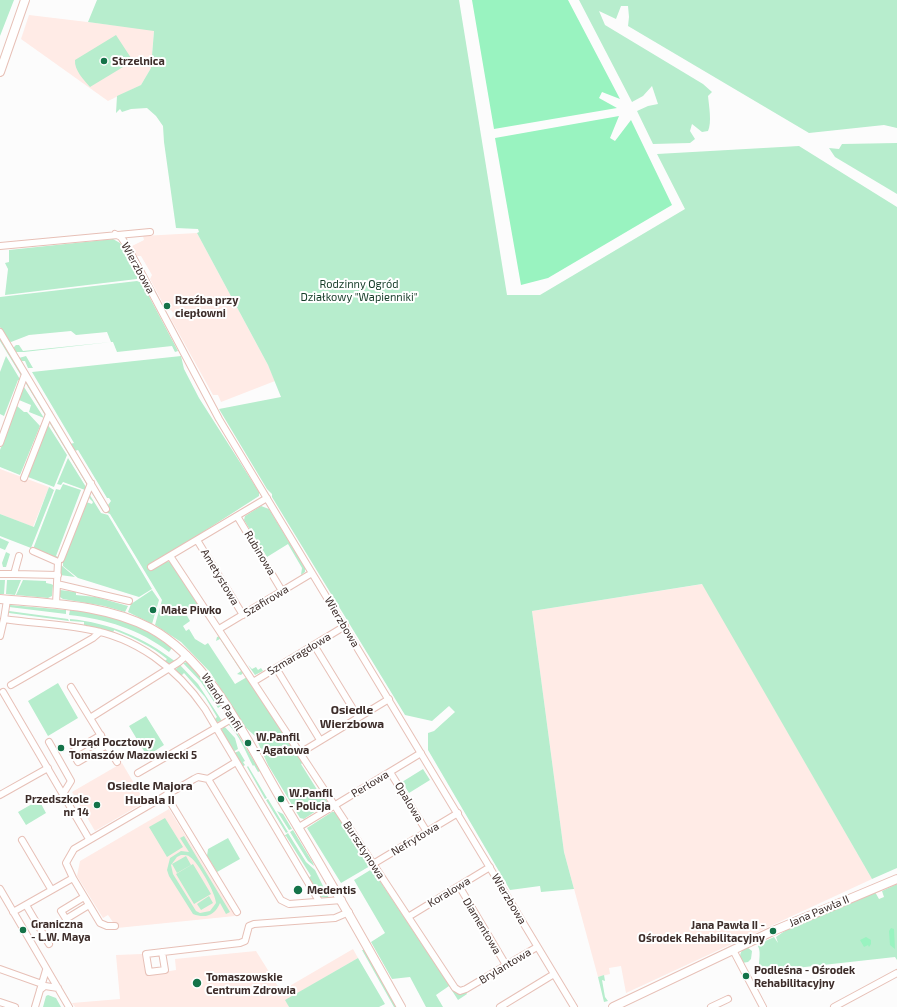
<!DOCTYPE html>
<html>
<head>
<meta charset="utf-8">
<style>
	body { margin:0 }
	canvas { display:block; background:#fcfcfc }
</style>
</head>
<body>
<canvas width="897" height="1007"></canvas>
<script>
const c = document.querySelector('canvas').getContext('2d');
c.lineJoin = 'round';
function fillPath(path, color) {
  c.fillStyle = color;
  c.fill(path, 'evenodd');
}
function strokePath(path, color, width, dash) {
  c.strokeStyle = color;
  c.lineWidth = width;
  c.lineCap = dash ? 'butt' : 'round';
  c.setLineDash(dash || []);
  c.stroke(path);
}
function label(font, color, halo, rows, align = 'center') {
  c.font = font + ' "Exo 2",sans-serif';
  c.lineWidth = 4;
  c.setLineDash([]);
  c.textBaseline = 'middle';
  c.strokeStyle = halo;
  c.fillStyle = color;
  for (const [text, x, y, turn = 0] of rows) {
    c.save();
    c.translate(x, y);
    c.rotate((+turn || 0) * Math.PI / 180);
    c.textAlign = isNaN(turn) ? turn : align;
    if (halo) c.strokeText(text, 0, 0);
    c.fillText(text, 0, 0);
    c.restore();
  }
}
fillPath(new Path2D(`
	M29 15 154 30 151 68 141 85 108 101 21 39Z
	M197 233 268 365 275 381 221 402 218 395H213L171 319 174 314 171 310 167 311 150 279 152 275 141 256H137L132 246 144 240 143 236Z
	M0 469 49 487 33 527 0 514Z
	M703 584 872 879 626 993 621 966 609 968 610 974 598 977 564 852 532 611Z
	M122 763 145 802 95 831 72 792Z
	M169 809 235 916 117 928 108 915 103 918 77 876 80 861Z
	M353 949 358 958 286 1000 289 1007H75L72 1003 120 999 116 955 142 954 146 975 176 970 175 959 256 951 281 991Z`), '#ffebe6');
fillPath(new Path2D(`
	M0 0H14L0 36Z
	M97 0H459L507 295H540L685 209 657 154 799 146 897 207V868L872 879 702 584 532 611 564 852 574 889 541 892 540 886 510 890 428 750V733L434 731 455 712 449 706 432 721 405 715 272 497V494L267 489 219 409 281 397 268 365 197 233 199 232 198 229 176 228 164 142 163 126 156 116 147 108 131 109 122 112 120 109 116 113 117 96 141 85 151 68 154 31 88 22Z
	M579 0H897V128L884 125 809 133 628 26 629 17 628 6H621L616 19 599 11 605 25 703 84 712 92 708 96C709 106 712 123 708 131L702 132 692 124 690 131 695 139 690 143 653 144 637 111 648 106 658 104 652 86 643 96 632 102Z
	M116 35 133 61 90 87C84 80 74 70 75 60Z
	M897 143V194L835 157 829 148 839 149 842 144Z
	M113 239 120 243 137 274V279L5 295 8 269 5 263 9 262V250Z
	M137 281 142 283 178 351 175 352 172 346 117 352 113 342H111L24 352H16L13 348 16 345H19L23 351 111 342 107 332 76 335 71 331 29 335 11 342 8 341 0 327V297Z
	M0 337 24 376 23 379 0 341Z
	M6 356 21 381 18 380 4 416 0 414V372Z
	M26 356 33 368H28L25 361H20L19 358Z
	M181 356 184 369 199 398 259 492V496L150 566 170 561 202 610 200 611 195 609 186 614 190 621 183 626 186 631 189 629 195 639 205 645 208 643 235 684 247 677 304 762 301 764 321 796 323 795 328 803 304 819 300 818 268 765 255 736 244 726 210 672 181 642 155 625 162 600 110 514 103 511 90 490 91 488 109 509 108 505 111 501 109 498H107L78 450 74 451 70 444 74 443 32 372Z
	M26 380 47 414 46 417 25 382Z
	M24 387 44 418 29 412 31 405 19 400Z
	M17 406 24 412H27L40 426 20 475 0 467V450Z
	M50 420 88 484 87 485 49 422Z
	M48 425 67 455 54 487 28 477Z
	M68 458 86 487 85 490 63 482 61 485 57 484Z
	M63 484 81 490 56 556 58 557 55 558 33 549 56 489 60 490Z
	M49 487 54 490 31 548 0 536V514L34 527Z
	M88 492 101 513 108 515 152 589 139 597 78 578 63 566V561L86 502 92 504 93 502 89 498Z
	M261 506 269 509 305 568V572L301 575 302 568 288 544 267 557 244 520 245 516Z
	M0 538 9 542 5 550 0 548Z
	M6 552 10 554 6 567H3L2 563Z
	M61 565 75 577 60 575Z
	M0 580H5L4 594H0Z
	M7 580H21L15 595 6 594Z
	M23 580 46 581V583L51 584 53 585 52 596 48 598 16 595Z
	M60 590 76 592V595L96 597 128 606 125 612 104 606 63 599 60 597Z
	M152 590 159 600 152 624 128 612 131 604Z
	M10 605 66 610V614L9 607Z
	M70 610C108 614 142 624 172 648L169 652C139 629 106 619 69 615Z
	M9 611 68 619 69 621 9 613Z
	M70 619C110 623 143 637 176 662L168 664 165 661 167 659C151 646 134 638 114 630L113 633 84 626V622L70 621Z
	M220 636 244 672 241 675 237 674 241 671 220 639 216 641 217 637Z
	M187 662 197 671 221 706 218 708 201 682 183 663Z
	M180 665 198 684 222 721 217 722 214 720 217 717 205 697 184 673 181 676 175 670Z
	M248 665 252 669 256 667 258 670 261 668 263 671 255 675Z
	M58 683 78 718 48 736 28 701Z
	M146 716 164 745 147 756 129 726Z
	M228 724 233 726 260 771 258 772 254 765 253 766C245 751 240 736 228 724Z
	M224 726 235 738 238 749 233 752 221 731Z
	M239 751 245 761 243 762 245 765 242 767 234 753Z
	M248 766 267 798 265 799 247 767Z
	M423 769 430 780 409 793 402 782Z
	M268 799 288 832 286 833 266 800Z
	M39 800 46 813 26 825 18 812Z
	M277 811 283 814 292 829 289 830Z
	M332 812H335L340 818 370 866 341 883 307 828Z
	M165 818 183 847 167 857 149 827Z
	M293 830 313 863 314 866 308 861 290 832Z
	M288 833 306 862 315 870 329 898 319 897 308 878 311 876 286 836 283 837Z
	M184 836 230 912 226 914 220 903C215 915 206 919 193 914L169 876 167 870 170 858 181 851 189 852 180 838ZM181 855C185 855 188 855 190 857 198 862 216 894 216 903L210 911 200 913 196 911 173 874 171 865 177 857Z
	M228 838 240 859 217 872 207 856 208 849Z
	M186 856 191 865 177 873 172 864Z
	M193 864 211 894 194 904 176 874Z
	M372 869 451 988 456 992H466L467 994 458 1000 449 986 436 995 443 1007H426L410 977 392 979 371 942 385 933 354 880Z
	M897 884V960L895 957 760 972C757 963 762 954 758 946L759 944 774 937 778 943 776 937 795 924 875 892 879 899 884 897 882 891Z
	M209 896 213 903 201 910 197 904Z
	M747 947 752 951 751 959 748 962 742 963C739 956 739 951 747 947Z
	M362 950H365L398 1007H394Z
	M358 958 385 1004 379 1007H289L285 1000Z
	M604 975 605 981 602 980 605 997 608 1001 604 1002 598 977Z
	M48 995 56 998 61 1007H43L46 996Z`), '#b7edcd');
fillPath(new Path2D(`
	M472 0H568L620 99 602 92 599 98 617 108 494 129Z
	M619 116 610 138 615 141 631 120 672 205 548 278 521 285 495 138Z
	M891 928 894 929 895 949 890 945 889 931Z
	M866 937 871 940V944L869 947 868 945 864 947 860 940Z`), '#99f3c0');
const minor = new Path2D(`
	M115 234 121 237 127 246 219 419 574 1007
	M0 246 150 232
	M0 332 106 509
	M0 443 25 374
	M24 478 49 414
	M237 516 282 591
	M197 540 243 615
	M33 551 58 562 56 604
	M19 556 14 574 58 575
	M170 556 455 988 460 991 466 989 537 947
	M61 559 91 483
	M151 567 267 498
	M1 574H14
	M57 584 129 601
	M7 600 4 619C31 623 59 624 86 629 136 637 177 668 205 709L319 901
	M219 629 312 573
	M0 636 4 619
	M314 645 358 717
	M276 668 320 740
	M253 682 345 626
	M11 685 93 638 100 632
	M71 687 90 718 179 662 187 655
	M3 692 89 839
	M90 718 117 762
	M101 735 72 752 78 762 107 745
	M49 742 71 781 63 794
	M300 753 389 699
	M390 772 427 832
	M138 773 233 718
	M208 779 281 900 289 904 342 900
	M208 779 236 762
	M0 795 48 768
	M166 795 237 912
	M299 827 421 753
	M22 840 51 889
	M373 864 458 813
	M73 878 100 923 107 926H115
	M459 886 506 965
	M0 889 69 1007
	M84 897 61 911 66 919 89 905
	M26 905 49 944
	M13 912 73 878 66 863 74 849 194 779 198 777 208 779
	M408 917 490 867
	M733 950 763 1007
	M162 952 165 970 149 972 146 954 240 943 245 941 249 926 254 924 335 918 349 912
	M0 969 42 984
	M40 990 45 986 58 988
	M0 1002 15 1007
	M35 1007 46 970
	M500 1007 554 974
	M711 1007 728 999
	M834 1007 897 973`);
const tertiary = new Path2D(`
	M0 72 25 0
	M0 599C51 604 104 604 150 628 211 661 247 741 281 799 323 868 362 937 401 1007
	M613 1007 773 931 897 879`);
strokePath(minor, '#e7c0b7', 8);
strokePath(tertiary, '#e7c0b7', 10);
strokePath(minor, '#fff', 6);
strokePath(tertiary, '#fff', 8);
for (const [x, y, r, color] of [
	[104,61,4,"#147349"],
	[167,306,4,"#147349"],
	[153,610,4,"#147349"],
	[248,743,4,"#147349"],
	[61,748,4,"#147349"],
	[281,799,4,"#147349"],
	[97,805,4,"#147349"],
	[298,890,5,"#147349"],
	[23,930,4,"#147349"],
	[773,931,4,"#147349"],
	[746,976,4,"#147349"],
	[197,983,5,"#147349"]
]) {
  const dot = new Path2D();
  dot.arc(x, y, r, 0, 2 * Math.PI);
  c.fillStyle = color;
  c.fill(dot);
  strokePath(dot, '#fff', 1.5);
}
label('bold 11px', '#3d2d2a', '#fff', [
	["Strzelnica",112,61],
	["Rzeźba przy",175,300],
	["ciepłowni",175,313],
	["Małe Piwko",161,610],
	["W.Panfil",256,737],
	["- Agatowa",256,750],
	["Urząd Pocztowy",69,742],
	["Tomaszów Mazowiecki 5",69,755],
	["W.Panfil",289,793],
	["- Policja",289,806],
	["Przedszkole",89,799,"right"],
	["nr 14",89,812,"right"],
	["Medentis",307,890],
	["Graniczna",31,924],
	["- L.W. Maya",31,937],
	["Jana Pawła II -",765,925,"right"],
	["Ośrodek Rehabilitacyjny",765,938,"right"],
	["Podleśna - Ośrodek",754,970],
	["Rehabilitacyjny",754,983],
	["Tomaszowskie",206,977],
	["Centrum Zdrowia",206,990]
], 'left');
label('11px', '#3d2d2a', '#fff', [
	["Wierzbowa",138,268,61],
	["Rubinowa",260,553,59],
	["Ametystowa",220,577,59],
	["Szafirowa",266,601,-31],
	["Wierzbowa",342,622,59],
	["Szmaragdowa",299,654,-31],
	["Wandy Panfil",222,702,57],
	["Perłowa",370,784,-31],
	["Opalowa",409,802,59],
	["Nefrytowa",415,839,-31],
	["Bursztynowa",364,850,57],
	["Koralowa",449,892,-31],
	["Wierzbowa",509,899,59],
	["Jana Pawła II",819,911,-23],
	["Diamentowa",482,926,59],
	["Brylantowa",505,966,-31]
]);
label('11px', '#143b27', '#fff', [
	["Rodzinny Ogród",359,284],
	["Działkowy \"Wapienniki\"",359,297]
]);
label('bold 12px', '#3d2d2a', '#fff', [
	["Osiedle",352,710],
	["Wierzbowa",352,724],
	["Osiedle Majora",150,786],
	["Hubala II",150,800]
]);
</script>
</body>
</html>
